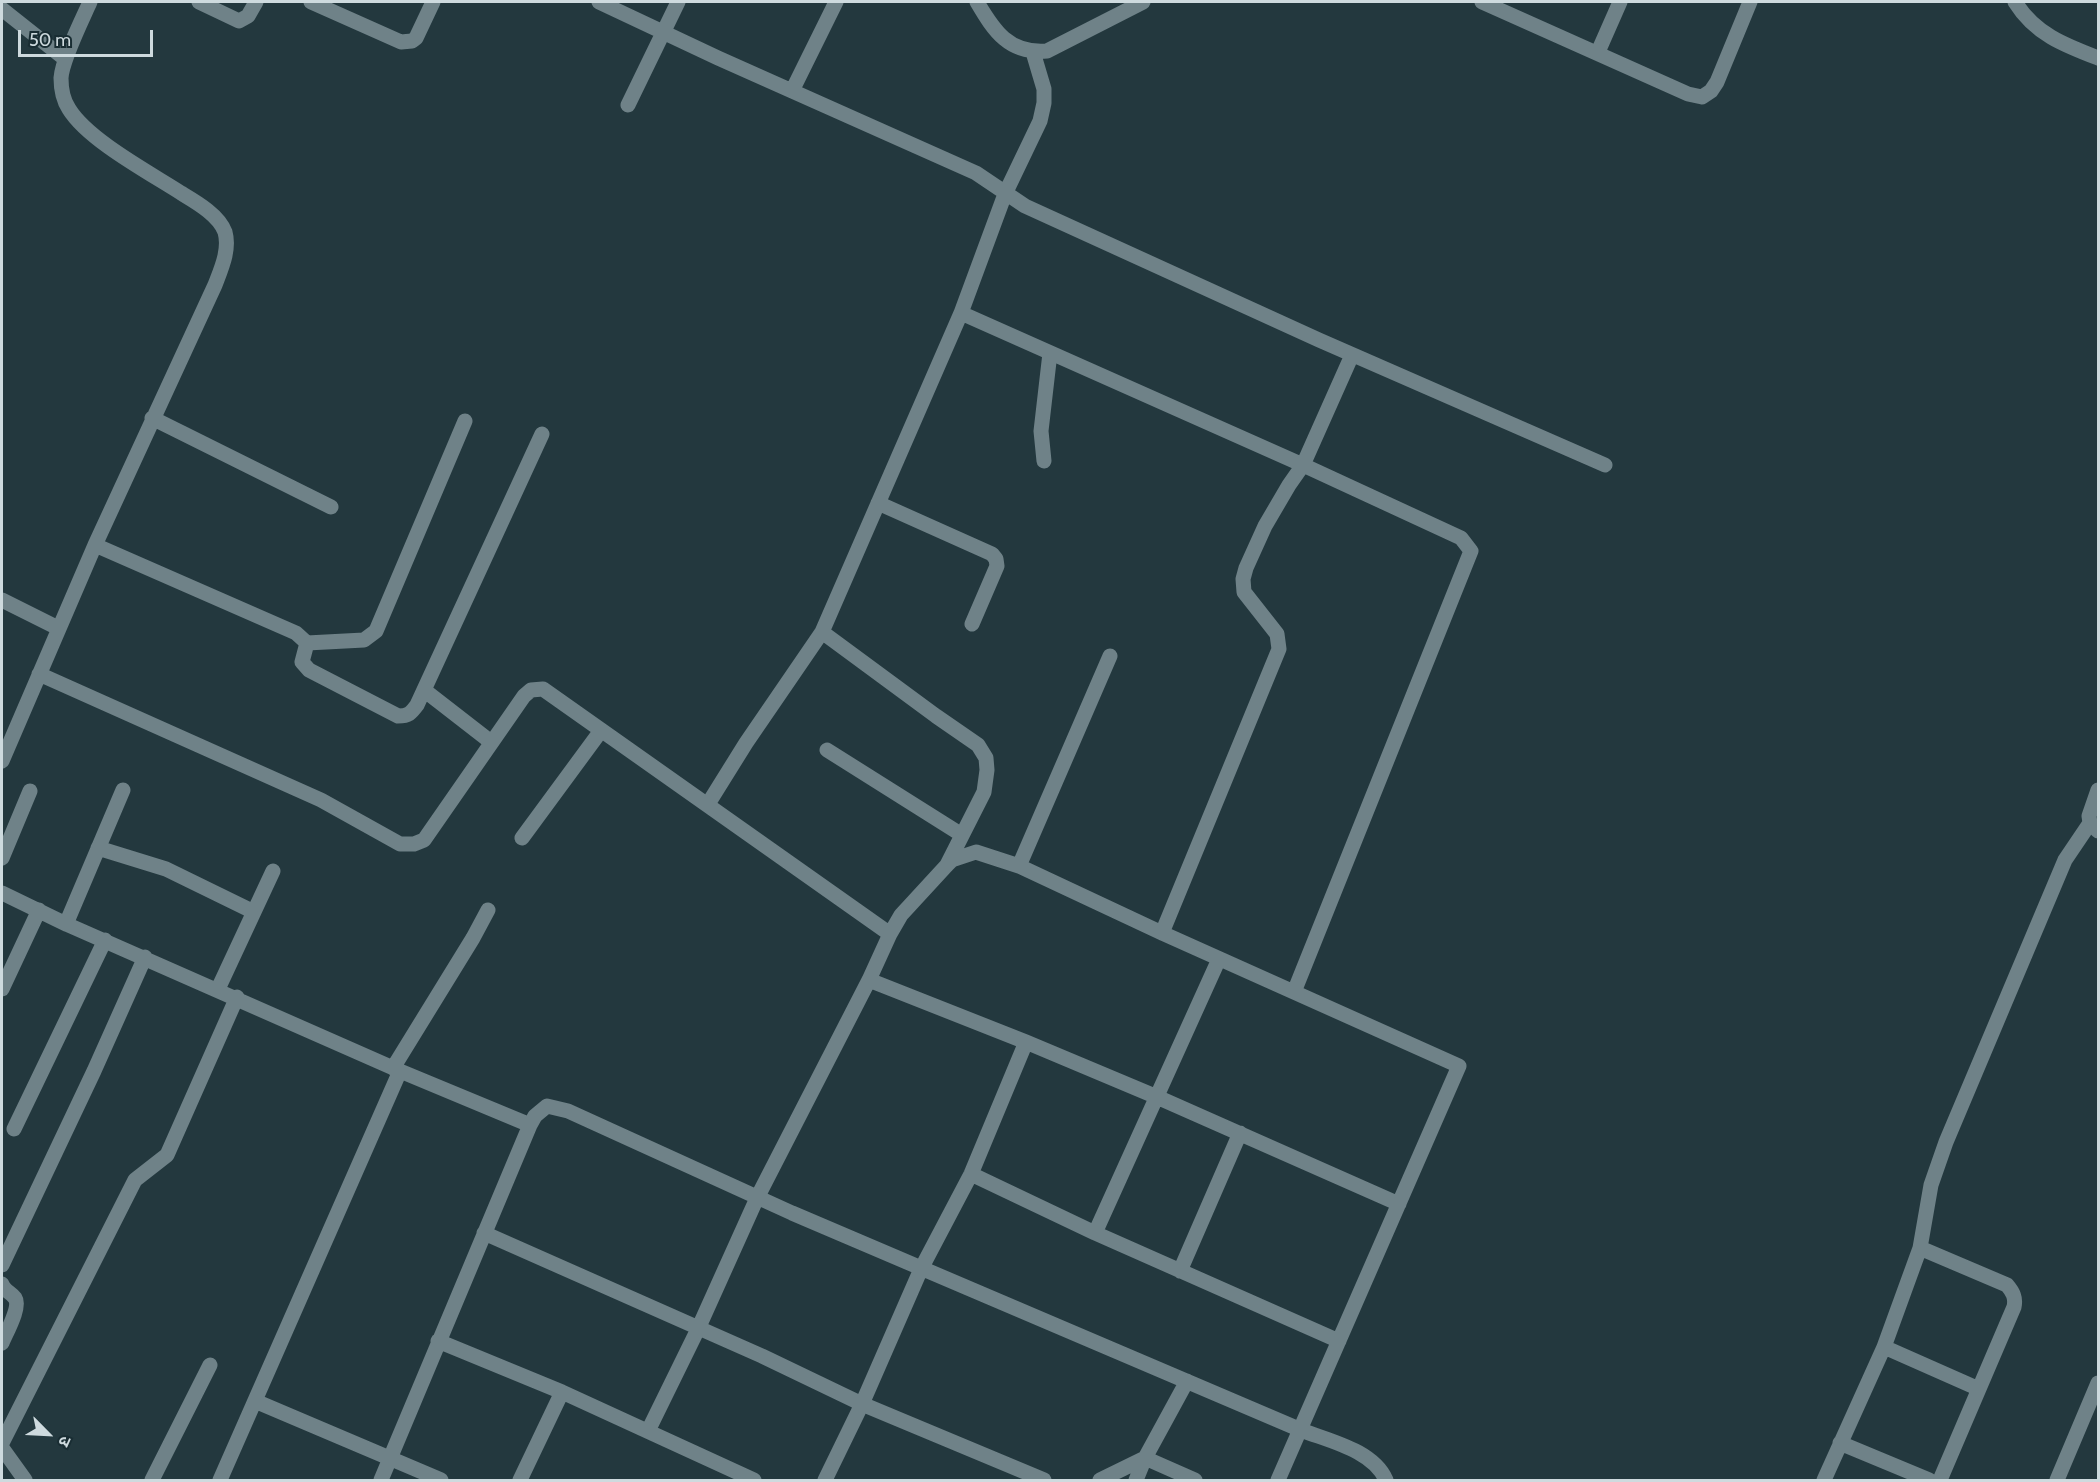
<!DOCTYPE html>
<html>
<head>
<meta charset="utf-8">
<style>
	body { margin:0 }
	#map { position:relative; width:2100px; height:1482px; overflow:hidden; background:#23383e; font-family:Cabin,"Noto Sans Devanagari",sans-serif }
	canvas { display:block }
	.frame { position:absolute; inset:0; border:3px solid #cedade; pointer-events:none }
	.north { position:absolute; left:18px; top:1404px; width:60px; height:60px; -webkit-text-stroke:4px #192d33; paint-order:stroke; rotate:114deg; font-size:16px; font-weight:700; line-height:24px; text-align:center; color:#cedade }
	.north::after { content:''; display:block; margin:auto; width:21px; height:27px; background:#cedade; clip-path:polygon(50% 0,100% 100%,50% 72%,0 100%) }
	.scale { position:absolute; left:18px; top:30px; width:135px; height:27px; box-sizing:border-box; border:3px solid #cedade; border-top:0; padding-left:8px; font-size:18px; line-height:21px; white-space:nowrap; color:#cedade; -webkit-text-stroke:4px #192d33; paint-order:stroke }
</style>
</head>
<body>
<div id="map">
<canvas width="2100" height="1482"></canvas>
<div class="frame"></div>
<div class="north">उ</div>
<div class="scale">50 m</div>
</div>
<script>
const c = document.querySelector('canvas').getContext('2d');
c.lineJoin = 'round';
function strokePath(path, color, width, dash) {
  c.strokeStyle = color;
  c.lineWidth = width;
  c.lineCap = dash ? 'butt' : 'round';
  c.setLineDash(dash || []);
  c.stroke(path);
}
strokePath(new Path2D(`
	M199 2 239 21 248 16 256 2
	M311 2 401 42 412 41 416 38 433 2
	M599 2 718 58 976 173 1025 206 1319 340 1605 465
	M977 2C994 31 1009 54 1047 51L1143 2
	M1482 2 1688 94 1702 97 1711 91 1717 82 1750 2
	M2015 2C2035 34 2064 45 2098 58
	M2 9 65 59
	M1598 52 1620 2
	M792 91 836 2
	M628 105 678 2
	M961 313 1303 465 1461 538 1471 551 1294 992
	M152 418 331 507
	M1044 461 1041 431 1050 353
	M878 503 992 554 996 559 997 566 972 624
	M95 545 296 633 307 643 302 662 309 670 398 716C409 716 411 713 417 705L542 434
	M2 600 58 628
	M822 632 936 716 978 745 986 758 987 770 984 792 947 865
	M307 643 364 640 376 631 465 421
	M39 674 321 800 400 844H414L424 840 524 696 531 690 543 689 890 934
	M424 690 491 742
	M827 750 962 835
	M2 761 95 545 215 285C221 269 230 250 225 232 219 215 196 202 181 193 150 173 88 140 69 109 63 100 61 89 61 78 62 60 82 20 90 2
	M2098 790 2089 816 2090 823 2098 831
	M708 804 746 743 822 632 961 313 1005 194 1040 121 1044 103V89L1033 52
	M522 838 600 732
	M98 848 166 869 254 912
	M2 858 30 791
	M1019 866 1110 656
	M2 893 66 924 400 1071 530 1125
	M66 924 123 790
	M1162 933 1279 649 1277 634 1244 592 1243 579 1246 568 1265 526 1289 485 1303 465 1352 355
	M869 980 1026 1042 1157 1097 1399 1204
	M2 989 39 910
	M218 989 273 871
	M393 1068 473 938 488 910
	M14 1129 105 940
	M971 1174 1095 1233 1339 1341
	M484 1233 762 1356 862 1404 1044 1480
	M1095 1233 1219 959
	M1920 1248 2007 1285C2013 1292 2016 1298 2014 1307L1940 1480
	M2 1265 94 1071 145 957
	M1180 1271 1240 1133
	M2 1284C4 1291 11 1292 15 1298 21 1307 6 1333 2 1343
	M438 1341 562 1392 754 1480
	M1884 1347 1979 1389
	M255 1401 441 1480
	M648 1431 698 1329 757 1198 869 980 890 934 901 915 947 865 952 860 976 852 1019 866 1162 933 1459 1066 1278 1480
	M2 1443 135 1180 167 1155 237 997
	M1840 1443 1929 1480
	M2 1448 25 1480
	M152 1480 210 1365
	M220 1480 400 1071
	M381 1480 530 1125 535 1116 547 1106 568 1111 792 1213 1301 1430C1329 1441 1373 1450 1386 1480
	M520 1480 562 1392
	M825 1480 862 1404 921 1269 971 1174 1026 1042
	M1100 1480 1145 1458 1195 1480
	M1136 1480 1145 1458 1187 1381
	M1824 1480 1884 1347 1920 1248 1931 1185 1946 1142 2065 860 2090 823
	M2057 1480 2098 1383`), '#6f8288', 15);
</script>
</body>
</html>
